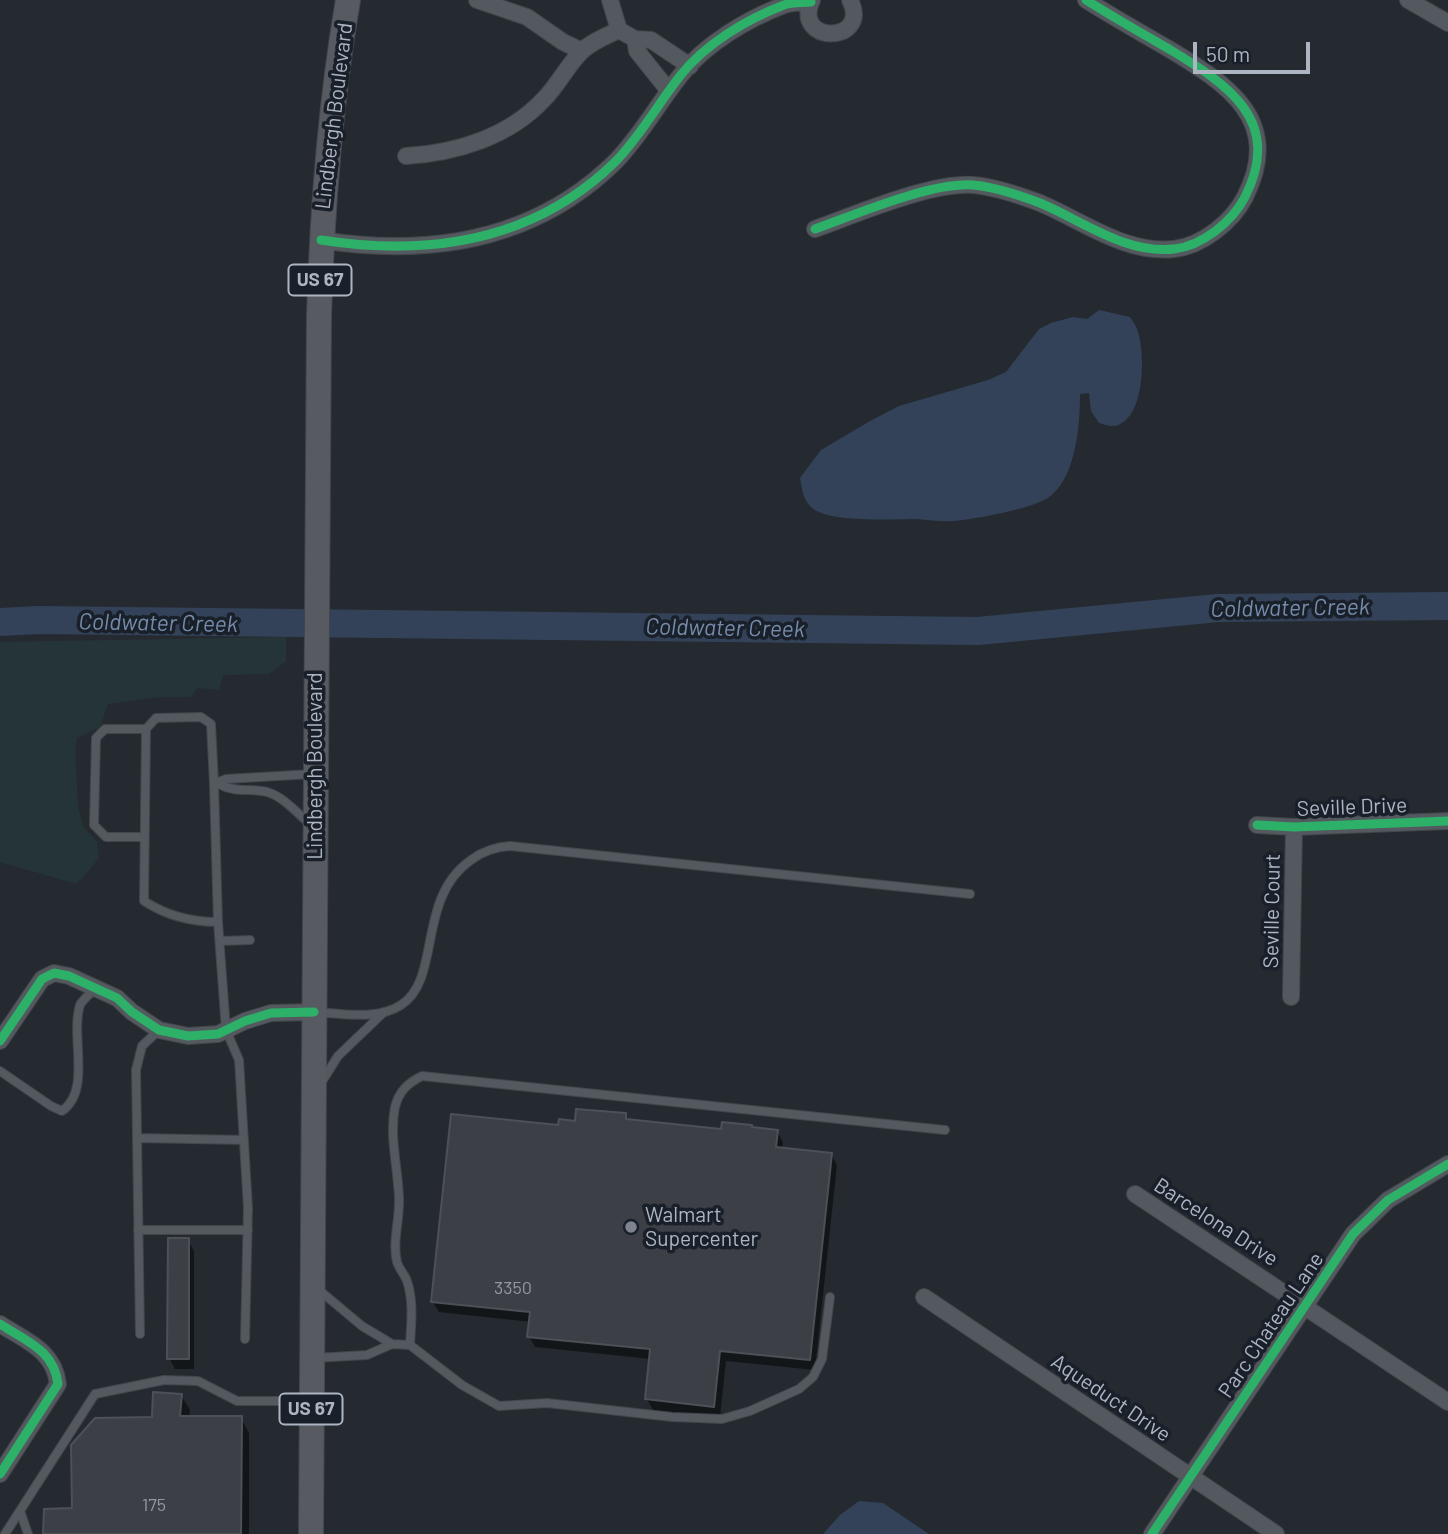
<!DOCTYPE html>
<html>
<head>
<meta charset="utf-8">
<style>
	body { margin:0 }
	#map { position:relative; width:1448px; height:1534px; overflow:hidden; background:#252a30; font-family:Barlow,sans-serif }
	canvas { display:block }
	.scale { position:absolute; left:1193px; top:42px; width:117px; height:32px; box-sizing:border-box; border:4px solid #adb5c3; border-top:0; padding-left:9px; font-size:21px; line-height:24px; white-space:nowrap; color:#adb5c3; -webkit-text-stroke:5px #19202a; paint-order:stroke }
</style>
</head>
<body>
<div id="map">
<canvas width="1448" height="1534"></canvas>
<div class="scale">50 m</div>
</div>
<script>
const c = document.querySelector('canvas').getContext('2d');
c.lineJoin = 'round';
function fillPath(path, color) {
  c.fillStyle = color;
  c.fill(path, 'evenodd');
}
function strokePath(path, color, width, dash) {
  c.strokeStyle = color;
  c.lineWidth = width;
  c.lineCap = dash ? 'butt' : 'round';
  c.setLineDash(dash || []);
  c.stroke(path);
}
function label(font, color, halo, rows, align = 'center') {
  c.font = font + ' Barlow,sans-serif';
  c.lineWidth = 7;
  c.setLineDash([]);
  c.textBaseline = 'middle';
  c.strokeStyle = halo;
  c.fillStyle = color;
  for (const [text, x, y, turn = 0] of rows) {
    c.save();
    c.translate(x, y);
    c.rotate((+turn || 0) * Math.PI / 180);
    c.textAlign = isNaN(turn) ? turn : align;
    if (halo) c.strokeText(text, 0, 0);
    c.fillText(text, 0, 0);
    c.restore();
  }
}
fillPath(new Path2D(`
	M286 637V661L269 674 223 675 219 690 197 688 191 697H159L108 704 100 727 77 738 75 749 78 807 83 826 97 842 99 858 77 884 0 862V642Z`), '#253537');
fillPath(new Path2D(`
	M1099 310 1130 317C1133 322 1137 327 1138 332 1145 354 1145 413 1120 424 1113 428 1106 425 1099 423L1091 411 1089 393 1080 394C1080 425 1076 479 1048 498 1030 509 976 519 954 521 942 522 929 520 917 519 893 519 830 523 812 508 803 500 802 489 800 478L821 450 870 421 899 406 988 380 1006 372 1039 329 1051 323 1073 317 1087 319Z
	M859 1501 883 1503 929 1534H823L840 1515Z`), '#334258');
fillPath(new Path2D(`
	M625 1114 629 1121 723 1131 753 1129 777 1131 783 1142 782 1149 831 1154 837 1165 815 1370 726 1361 720 1417 653 1410 647 1399 651 1359 535 1347 529 1336 531 1322 439 1312 432 1301 560 1127Z
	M188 1240 194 1251V1369H175L169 1358Z
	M181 1395 190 1410 189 1418H241L249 1433V1534H45L73 1509 154 1419Z`), '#0007');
strokePath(new Path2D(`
	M0 622 39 620 978 631 1218 608 1448 606`), '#334258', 28);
const building = new Path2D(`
	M576 1109 626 1113V1119L721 1129 722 1122 752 1125V1127L778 1130 776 1147 832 1153 810 1360 720 1351 714 1407 645 1399 650 1349 527 1337 530 1312 431 1302 451 1114 558 1125 559 1119 575 1121Z
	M168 1238H189V1359H167Z
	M153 1392 182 1394 180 1416H242L241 1534H43L44 1509 72 1508 71 1445 95 1418 152 1417Z`);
fillPath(building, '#3c3f45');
strokePath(building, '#4c5158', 2);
const service = new Path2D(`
	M214 784 211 724 201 717 156 718 146 729 144 901C167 916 190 922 218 922L214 784 226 779 312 774
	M219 784C234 793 251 788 267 792 283 796 299 815 311 825
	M145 837H106L94 825 96 738 105 729H146
	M218 922 226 1030 239 1060 248 1208 245 1339
	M220 941 250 940
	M317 1012C343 1014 379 1020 401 1005 442 979 416 898 471 860 483 851 494 847 510 846L970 894
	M0 1071 51 1106 62 1111C92 1090 70 1037 80 1005 83 999 90 994 95 989
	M321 1083 338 1056 384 1012
	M137 1138 244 1140
	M138 1230H248
	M319 1290 362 1326 392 1344
	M830 1297 822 1359 813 1377 799 1389 750 1411 722 1419 672 1417 547 1403 499 1406 462 1385 410 1345C411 1324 414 1302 407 1281 405 1275 399 1269 397 1262 392 1242 400 1219 399 1198 398 1168 389 1136 395 1107 399 1091 408 1083 422 1076L945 1130
	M140 1334 136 1070 142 1046 159 1030
	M314 1358 367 1355 392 1344 410 1345
	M20 1511 28 1534
	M5 1534 95 1394 164 1380 198 1381 237 1401H308`);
const minor = new Path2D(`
	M477 0 527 17 563 42 582 51
	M610 0 619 30 635 39 651 40 690 66
	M812 0C791 45 872 44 850 0
	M1408 0 1448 23
	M635 39 637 51 669 91
	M406 156C456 153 509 137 544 99 558 85 567 66 581 52 591 42 606 36 619 30
	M815 229C857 214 931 182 973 185 995 187 1019 195 1040 203 1083 221 1125 254 1174 249 1202 246 1232 222 1245 197 1284 120 1227 84 1169 49 1141 33 1113 17 1086 0
	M321 240C430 257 535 241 616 161 641 135 658 104 680 76 705 44 747 19 784 5 792 2 802 3 811 2
	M1257 825 1294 827 1448 821
	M1291 997 1294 827
	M0 1041 42 979 54 973 69 976 117 998 132 1012 159 1030 188 1036 218 1034 245 1021 271 1013 314 1012
	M1135 1194 1448 1402
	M924 1297 1276 1534
	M0 1324C26 1341 54 1350 58 1384L0 1474
	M1152 1534 1353 1234 1388 1200 1448 1164`);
const primary = new Path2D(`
	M311 1534 319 317C322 210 330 105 348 0`);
strokePath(service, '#42464b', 10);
strokePath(minor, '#42464b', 18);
strokePath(primary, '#42464d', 26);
strokePath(service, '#54585f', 8);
strokePath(minor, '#54585f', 16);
strokePath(primary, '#575b61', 24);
strokePath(new Path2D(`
	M815 229C857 214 931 182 973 185 995 187 1019 195 1040 203 1083 221 1125 254 1174 249 1202 246 1232 222 1245 197 1284 120 1227 84 1169 49 1141 33 1113 17 1086 0
	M321 240C430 257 535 241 616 161 641 135 658 104 680 76 705 44 747 19 784 5 792 2 802 3 811 2
	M1257 825 1294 827 1448 821
	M0 1041 42 979 54 973 69 976 117 998 132 1012 159 1030 188 1036 218 1034 245 1021 271 1013 314 1012
	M0 1324C26 1341 54 1350 58 1384L0 1474
	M1152 1534 1353 1234 1388 1200 1448 1164`), '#2db169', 9);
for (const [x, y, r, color] of [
	[631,1227,7,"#7d8490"]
]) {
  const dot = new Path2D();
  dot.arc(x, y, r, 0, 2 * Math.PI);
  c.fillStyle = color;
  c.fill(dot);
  strokePath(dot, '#19202a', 2.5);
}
label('18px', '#9198a4', null, [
	["3350",513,1288],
	["175",154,1505]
]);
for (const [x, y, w] of [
	[320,280,63],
	[311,1409,63]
]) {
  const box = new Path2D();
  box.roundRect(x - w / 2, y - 15.5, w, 31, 5);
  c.fillStyle = '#19202a';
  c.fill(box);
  strokePath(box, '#adb5c3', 2);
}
label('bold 19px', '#adb5c3', null, [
	["US 67",320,280],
	["US 67",311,1409]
]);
label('21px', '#adb5c3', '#19202a', [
	["Lindbergh Boulevard",334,116,-83],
	["Lindbergh Boulevard",315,766,-90],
	["Seville Drive",1352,807,-2],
	["Seville Court",1272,911,-89],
	["Barcelona Drive",1216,1222,33],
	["Parc Chateau Lane",1271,1325,-56],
	["Aqueduct Drive",1111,1398,34]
]);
label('21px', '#adb5c3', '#19202a', [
	["Walmart",645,1215],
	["Supercenter",645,1239]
], 'left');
label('italic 23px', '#768baa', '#19202a', [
	["Coldwater Creek",1290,608,-1],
	["Coldwater Creek",158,623,1],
	["Coldwater Creek",725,628,1]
]);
</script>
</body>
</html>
